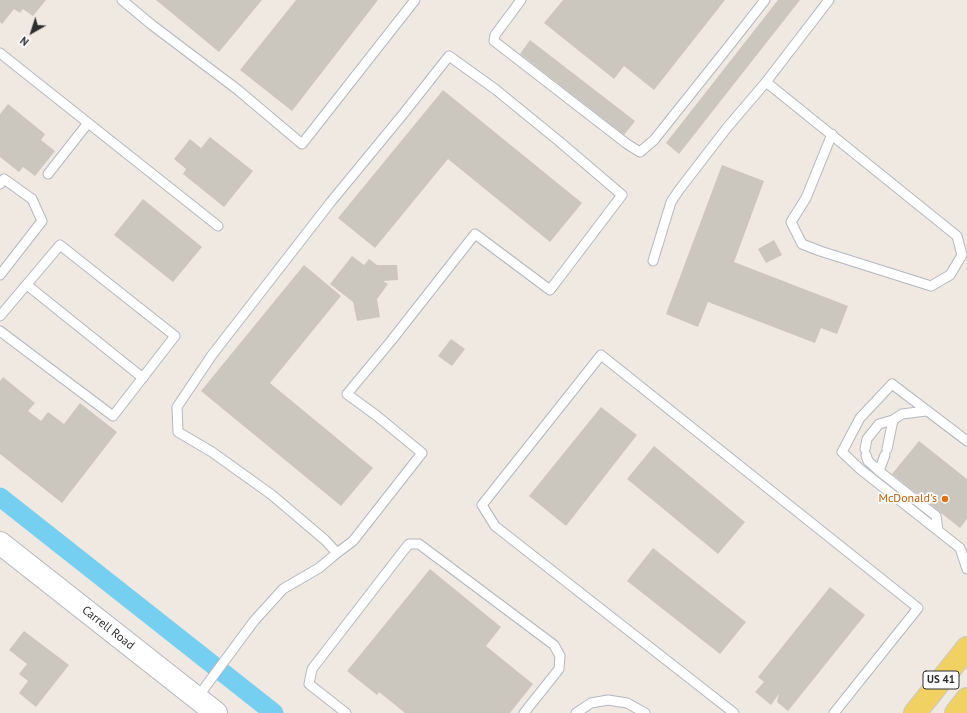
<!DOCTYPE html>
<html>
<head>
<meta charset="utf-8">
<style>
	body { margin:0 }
	#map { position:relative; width:967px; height:713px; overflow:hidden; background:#efe9e1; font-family:"PT Sans",sans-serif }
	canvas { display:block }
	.north { position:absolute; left:12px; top:12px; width:40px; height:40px; -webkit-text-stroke:3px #fff; paint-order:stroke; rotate:219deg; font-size:11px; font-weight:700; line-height:16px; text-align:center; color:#2e2e2e }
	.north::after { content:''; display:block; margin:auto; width:14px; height:18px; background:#2e2e2e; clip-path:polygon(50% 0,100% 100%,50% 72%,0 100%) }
</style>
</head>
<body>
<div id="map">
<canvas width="967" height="713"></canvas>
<div class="north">N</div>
</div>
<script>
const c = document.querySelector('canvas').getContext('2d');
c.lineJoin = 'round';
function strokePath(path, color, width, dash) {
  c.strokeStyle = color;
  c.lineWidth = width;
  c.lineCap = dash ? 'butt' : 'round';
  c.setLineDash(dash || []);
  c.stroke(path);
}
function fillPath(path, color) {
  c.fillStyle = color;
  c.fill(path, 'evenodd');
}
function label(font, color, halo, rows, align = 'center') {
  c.font = font + ' "PT Sans",sans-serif';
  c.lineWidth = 3.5;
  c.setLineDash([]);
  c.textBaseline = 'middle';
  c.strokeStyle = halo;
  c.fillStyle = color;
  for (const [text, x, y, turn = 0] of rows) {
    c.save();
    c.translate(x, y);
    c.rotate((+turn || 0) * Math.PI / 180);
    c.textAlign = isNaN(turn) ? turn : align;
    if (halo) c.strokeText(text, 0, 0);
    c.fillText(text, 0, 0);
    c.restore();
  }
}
strokePath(new Path2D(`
	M0 497 274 713`), '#75cff0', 19);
fillPath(new Path2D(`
	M0 0H46L33 16 23 9 20 13 14 9 2 24 0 22Z
	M156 0H262L219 52Z
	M296 0H378L292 111 240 70Z
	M563 0H725L654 90 624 66 614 79 544 23Z
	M778 0H800L679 154 666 143Z
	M530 40 635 121 624 135 520 54Z
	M443 90 582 203 550 242 448 159 375 248 338 218Z
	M8 104 45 134 41 140 55 151 35 176 23 167 19 172 0 157V114Z
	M210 137 253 171 224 207 183 174 186 169 174 159 190 139 201 148Z
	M722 165 764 181 734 262 848 306 837 334 821 328 815 343 708 302 698 327 666 314Z
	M143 199 202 247 173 282 114 235Z
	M774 240 782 255 766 263 758 249Z
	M352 256 364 265 369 259 377 265H397L398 280 383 281 388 284 377 299 380 317 357 321 353 302 330 284Z
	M304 265 341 296 270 383 373 468 341 506 201 391Z
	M451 339 465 349 452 366 438 356Z
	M3 377 35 403 28 411 41 421 48 412 64 424 80 403 117 432 62 503 0 454V381Z
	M601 407 637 435 566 526 529 496Z
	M919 441 967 479V519L960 528 892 474Z
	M654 446 745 522 718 554 627 479Z
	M653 548 746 622 720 654 627 581Z
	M430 569 501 627 486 646 533 684 510 713H405L379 692 377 695 347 671Z
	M830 587 865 615 788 711 777 702 779 694 771 705 755 692 764 682 758 677Z
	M24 631 69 665 36 707 19 693 28 681 19 674 27 664 9 650Z`), '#cbc7bf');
const service = new Path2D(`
	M122 0 152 25 238 90 302 144 415 0
	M521 0 495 35 494 41 627 144 640 152 654 140 729 46 765 0
	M829 0 766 82 957 236 962 255 950 275 931 286 820 251 802 244 791 222 806 198 832 134
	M0 53 218 226
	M48 174 88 123
	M0 184 4 179 32 199 42 221 0 275
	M653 261 671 202 679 190 726 129 766 82
	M27 285 143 378
	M0 316 60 245 175 336 113 416 0 331
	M967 441 892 384 860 418 842 452 860 469 960 548 967 569
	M865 449 867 439 879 424 893 420 902 414 926 411
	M887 449 893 420
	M866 455 868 461 879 471 936 516 938 530
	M879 471 885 455
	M197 698 254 621 283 589 319 568 337 553 353 541 422 453 377 416 347 394 391 341 475 234 550 290 622 195 560 142 495 89 449 56 404 113 330 203 212 355 177 407 178 432 212 452 272 495 325 540 337 553
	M346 713 309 684 312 669 404 550 409 544H419L554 645 560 656 559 669 524 713
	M576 713 591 703 608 700 627 703 645 713
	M734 713 495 526 482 505 601 355 918 608 834 713`);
const tertiary = new Path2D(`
	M0 543 216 713`);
const primary = new Path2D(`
	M915 713 967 648
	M956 713 967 699`);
strokePath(service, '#b4b7c1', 11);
strokePath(tertiary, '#b4b7c1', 24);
strokePath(primary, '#c9c9c9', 24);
strokePath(service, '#fff', 9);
strokePath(tertiary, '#fff', 22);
strokePath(primary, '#f2d163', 22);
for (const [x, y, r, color] of [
	[945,499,4,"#e8710a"]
]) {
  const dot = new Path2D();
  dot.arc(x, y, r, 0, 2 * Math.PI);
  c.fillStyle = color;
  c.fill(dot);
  strokePath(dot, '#fff', 1.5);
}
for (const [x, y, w] of [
	[941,680,36]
]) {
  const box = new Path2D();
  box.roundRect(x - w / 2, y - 9, w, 18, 3);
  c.fillStyle = '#fff';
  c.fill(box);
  strokePath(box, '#2e2e2e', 1);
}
label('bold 11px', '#2e2e2e', null, [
	["US 41",941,680]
]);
label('12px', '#c56008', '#fff', [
	["McDonald's",937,499]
], 'right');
label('12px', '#2e2e2e', '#fff', [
	["Carrell Road",108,628,38]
]);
</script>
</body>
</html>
